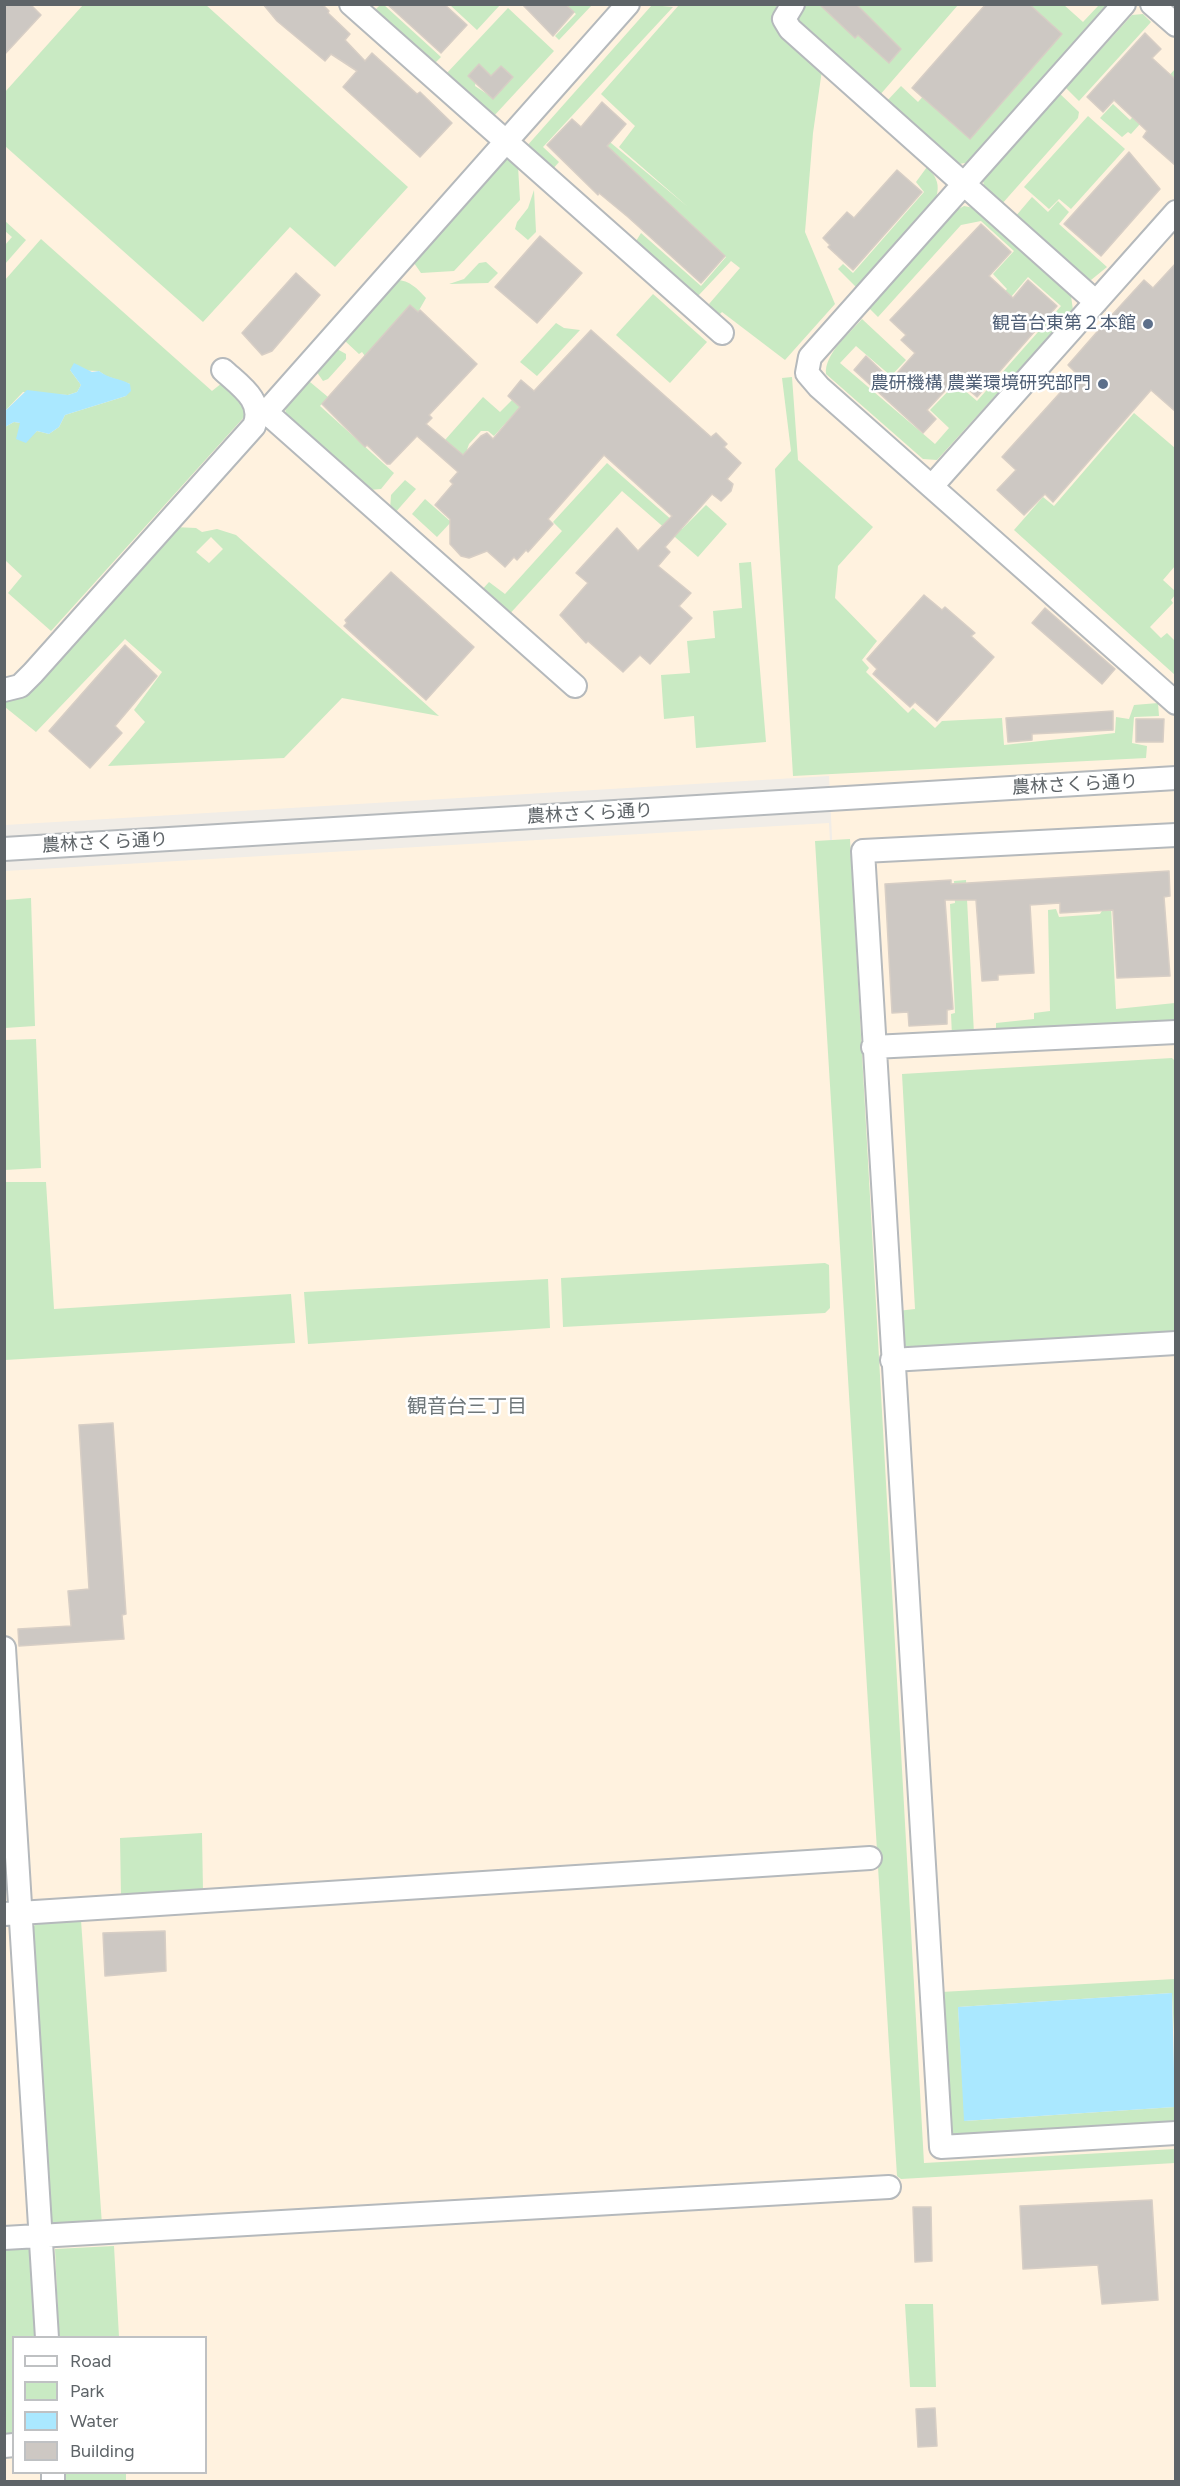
<!DOCTYPE html>
<html>
<head>
<meta charset="utf-8">
<style>
	body { margin:0 }
	#map { position:relative; width:1180px; height:2486px; overflow:hidden; background:#f1ede7; font-family:Figtree,sans-serif }
	canvas { display:block }
	.frame { position:absolute; inset:0; border:6px solid #5e6468; pointer-events:none }
	.legend { position:absolute; left:12px; top:2336px; width:195px; height:138px; box-sizing:border-box; background:#fff; border:2px solid #bfc1c3; margin:0; padding:8px 10px; list-style:none; font-size:18px; color:#5e6468 }
	.legend li { display:flex; align-items:center; gap:12px; height:30px }
	.legend b { width:30px; border:2px solid #bfc1c3 }
</style>
</head>
<body>
<div id="map">
<canvas width="1180" height="2486"></canvas>
<div class="frame"></div>
<ul class="legend">
<li><b style="height:8px;background:#fff"></b>Road</li>
<li><b style="height:16px;background:#c9eac3"></b>Park</li>
<li><b style="height:16px;background:#aae8ff"></b>Water</li>
<li><b style="height:16px;background:#cdc8c3"></b>Building</li>
</ul>
</div>
<script>
const c = document.querySelector('canvas').getContext('2d');
c.lineJoin = 'round';
function fillPath(path, color) {
  c.fillStyle = color;
  c.fill(path, 'evenodd');
}
function strokePath(path, color, width, dash) {
  c.strokeStyle = color;
  c.lineWidth = width;
  c.lineCap = dash ? 'butt' : 'round';
  c.setLineDash(dash || []);
  c.stroke(path);
}
function label(font, color, halo, rows, align = 'center') {
  c.font = font + ' Figtree,"Noto Sans JP",sans-serif';
  c.lineWidth = 5;
  c.setLineDash([]);
  c.textBaseline = 'middle';
  c.strokeStyle = halo;
  c.fillStyle = color;
  for (const [text, x, y, turn = 0] of rows) {
    c.save();
    c.translate(x, y);
    c.rotate((+turn || 0) * Math.PI / 180);
    c.textAlign = isNaN(turn) ? turn : align;
    if (halo) c.strokeText(text, 0, 0);
    c.fillText(text, 0, 0);
    c.restore();
  }
}
fillPath(new Path2D(`
	M5 5H1175V2481H5V871L829 823 872 1649 829 776 5 825ZM14 2338H206V2472H14Z`), '#fff2df');
fillPath(new Path2D(`
	M83 5H206L408 187 335 267 290 227 203 322 5 146V92Z
	M380 5H384L441 57 433 65 374 11Z
	M450 5H500L477 30Z
	M566 5H592L559 40 555 36 576 14Z
	M652 5 673 7 543 147 559 162 551 171 526 147Z
	M679 5H776L777 25 822 70 813 133 805 232 835 304 785 360 722 312 718 316 709 304 740 268 731 261 698 296H689L633 246 641 233 701 286 726 257 656 196 633 221 630 219 656 191 602 143 605 138 688 207 619 147 635 126 601 94Z
	M805 5H958L879 96 802 28 797 19Z
	M1005 5H1064L1083 22 1099 5H1111L971 162 959 164 886 102 901 86 918 102Z
	M508 8 554 51 492 118 446 74ZM479 64 491 76 501 66 513 77 493 98 475 86Z
	M1143 14 1151 22 1079 101 1066 88 1132 15Z
	M1175 69V85L1131 134 1128 132 1122 137 1100 118 1113 104 1130 120Z
	M1059 93 1079 112 1078 118 1001 205 985 190 983 181 987 173Z
	M1088 116 1125 149 1071 209 1059 199 1049 209 1024 187Z
	M508 157 518 166 520 200 454 271 421 273 414 263 501 159Z
	M927 167C937 177 940 185 936 198L857 288 838 269 843 264 853 273 924 192 916 182Z
	M534 190 536 232 528 240 515 229 517 222 528 208Z
	M1032 197 1048 212 1058 201 1069 212 1059 224 1107 267 1091 280 1079 277 1015 217Z
	M964 206 974 208 1071 296 1073 310 937 460 923 459 826 374C824 354 850 333 862 319L906 360 891 376 856 346 840 363 935 444 949 428 930 410 956 383 977 401 1061 306 1028 277 942 378 934 372 1007 289 993 274 1014 251 981 221 961 225 878 317 869 308 955 211Z
	M5 221 26 240 5 264V245L12 237 5 231Z
	M41 239 212 391 222 383 245 404V416L51 631 8 593 22 576 5 560V427L14 422 20 423V428L31 436 37 431 49 434 59 427 65 415 126 396 130 384 106 376 99 371 70 370 81 385 77 392 68 395 23 392 5 411V280Z
	M486 262 498 273 488 283 449 284 464 279 479 263Z
	M397 280C409 280 418 289 426 298L418 312 410 305 365 356 362 352 359 354 345 341V337Z
	M653 294 707 342 670 383 616 335Z
	M556 323 564 328 580 330 537 376 520 362Z
	M337 349 346 354V359L328 379 323 381 316 371 331 352Z
	M792 377 798 460 873 527 838 566 835 598 877 641 862 660 869 668 866 672 908 713 913 708 935 728 942 721 1002 718 1004 745 1115 733 1116 717 1129 719 1134 705 1158 703 1159 716 1134 717 1132 743 1147 746 1146 758 793 776 775 469 791 451 782 378Z
	M310 382 328 397 320 406 394 473 381 489 369 490 286 415 285 407 303 384Z
	M483 397 500 412 512 400 520 407 494 436 488 431H481L469 444 459 473 452 446 445 440Z
	M1134 413 1175 448V566L1163 580 1175 591V595L1171 600 1173 603 1150 627 1161 638 1167 633 1175 641V675L1014 530 1043 497 1054 506Z
	M607 463 682 529 706 505 727 524 698 557 622 491 506 618 480 592 489 582 505 594 562 531 553 522Z
	M405 480 416 489 394 514 390 510 391 495Z
	M425 499 451 522 437 537 412 514Z
	M174 527 196 528 202 532 217 529 236 535 439 716 342 698 284 758 108 766 145 722 134 710 162 672 125 639 36 732 5 707V699ZM211 537 223 549 209 563 196 552Z
	M751 562 766 742 696 748 694 716 664 719 661 675 690 673 687 641 715 638 713 611 742 608 739 563Z
	M850 839 924 2163 1175 2149V2163L901 2179 897 2176 815 841Z
	M966 880 974 1034 952 1036 951 1014 955 1013 950 904 955 903 954 881Z
	M31 898 35 1026 5 1028V900Z
	M1105 906H1111L1116 1009 1175 1003V1023L996 1033V1023L1034 1019V1013L1050 1011 1048 910 1056 909 1059 917 1100 914Z
	M36 1039 41 1168 5 1170V1040Z
	M1172 1058 1175 1061V1332L911 1349C896 1344 899 1324 897 1311L915 1309 902 1074Z
	M5 1182H46L54 1309 291 1294 295 1343 5 1360Z
	M825 1263 829 1265 830 1308 825 1313 563 1327 561 1278Z
	M548 1279 550 1328 308 1344 304 1292Z
	M202 1833 203 1892 121 1897 120 1838Z
	M81 1920 102 2225 52 2228 32 1928 37 1923Z
	M1175 1979V2052L1172 1993 958 2007 965 2121 1175 2107V2123L949 2136 941 1992Z
	M114 2246 119 2337H59L55 2249Z
	M27 2248 34 2254 35 2337 14 2338 13 2438 5 2439V2249Z
	M905 2304H933L936 2387H910Z
	M65 2473H126V2481H66Z`), '#c9eac3');
fillPath(new Path2D(`
	M74 363 92 372 99 371C109 379 119 378 130 384L131 391 126 396 65 415 59 427 49 434 37 431 26 443 16 439 20 423 14 422 5 427V411L27 390 68 395 77 392 81 385 70 370Z
	M1172 1993 1175 2107 964 2121 958 2007Z`), '#aae8ff');
const building = new Path2D(`
	M4 4H30L41 15 4 55Z
	M263 4H322L329 11 328 13 350 34 345 40 365 61 372 53 417 94 420 92 452 123 420 157 343 87 357 71 331 54 325 61 277 21Z
	M387 4H444L467 25 441 53Z
	M522 4H565L574 12 553 36Z
	M819 4H856L901 49 889 63 858 35 855 38Z
	M986 4H1029L1062 34 970 139 912 88Z
	M1145 33 1161 49 1152 58 1176 80V166L1143 137 1147 131 1114 100 1103 112 1087 97Z
	M479 64 491 76 501 66 513 77 493 99 468 76Z
	M602 102 626 124 607 146 725 256 701 283 628 217 599 193 598 195 547 145 572 119 581 127Z
	M1129 152 1160 189 1101 256 1064 224Z
	M897 170 922 192 853 270 828 247 830 245 823 238 847 212 854 218Z
	M981 224 1011 252 989 276 1013 298 1028 280 1057 306 977 397 956 379 927 410 936 419 923 433 854 370 866 356 891 380 915 353 901 340 906 335 890 320Z
	M540 236 582 273 537 323 495 287Z
	M1176 263V412L1151 390 1053 502 1045 494 1024 515 997 490 1016 470 1002 457 1077 374 1068 365 1111 316 1144 280 1153 288Z
	M296 273 320 295 272 351 262 355 242 333Z
	M410 305 418 312 420 310 477 364 429 415 432 418 426 424 463 455 481 436 487 433 493 439 520 407 508 396 521 380 534 391 591 330 711 437 716 433 727 444 724 447 741 463 727 479 733 484 731 491 721 501 712 494 665 547 670 552 658 566 691 593 679 606 692 618 650 664 640 655 623 672 588 641 586 643 560 615 588 583 576 573 617 528 638 551 672 516 604 455 548 519 553 524 528 552 526 550 517 560 514 557 505 567 487 551 469 558 461 556 450 544V519L435 505 453 484 450 481 458 472 417 436 390 464H387L367 445 365 447 322 404Z
	M391 572 474 647 426 700 344 626 347 623 345 620Z
	M924 595 942 610 945 607 975 633 971 636 994 657 937 721 915 702 910 707 873 674 877 669 867 659Z
	M1045 608 1115 669 1102 684 1032 623Z
	M125 645 157 676 115 726 122 733 90 768 49 731Z
	M1113 711V730L1032 734V740L1008 742 1006 718Z
	M1136 719H1164L1163 742H1136Z
	M1169 871 1170 896 1164 897 1170 976 1117 978 1113 910 1060 913V903L1030 905 1034 973 998 975V980L982 981 976 900H945L953 1009 947 1010V1024L909 1026 908 1012 892 1013 885 884 951 880V884Z
	M113 1423 126 1614 122 1615 124 1639 19 1646 18 1629 71 1626 68 1591 89 1589 79 1425Z
	M165 1931 166 1971 105 1976 103 1933Z
	M1152 2200 1158 2300 1102 2304 1098 2265 1023 2269 1020 2206Z
	M913 2207H931L932 2261 915 2262Z
	M935 2408 937 2446 918 2447 916 2409Z`);
fillPath(building, '#cdc8c3');
strokePath(building, '#d7cec5', 1.5);
const minor = new Path2D(`
	M351 4 722 333
	M793 4 784 19 790 29 1096 302
	M1124 4 810 357 807 373 819 387 1176 703
	M1152 4 1176 25
	M258 411 266 412 275 402 628 4
	M266 412 575 686
	M932 486 1176 212
	M4 690 20 686 33 673 254 426C265 401 239 385 223 370
	M1176 835 863 851 941 2147 1176 2133
	M4 849 1176 778
	M873 1047 1176 1032
	M892 1360 1176 1343
	M4 1648 47 2338
	M4 1914 870 1858
	M4 2238 889 2187
	M4 2446 14 2445
	M53 2472V2482`);
strokePath(minor, '#b5b9bc', 26);
strokePath(minor, '#fff', 22);
for (const [x, y, r, color] of [
	[1148,324,6,"#5c6f8a"],
	[1103,384,6,"#5c6f8a"]
]) {
  const dot = new Path2D();
  dot.arc(x, y, r, 0, 2 * Math.PI);
  c.fillStyle = color;
  c.fill(dot);
  strokePath(dot, '#fff', 2);
}
label('18px', '#4e5e75', '#fff', [
	["観音台東第２本館",1136,324],
	["農研機構 農業環境研究部門",1091,384]
], 'right');
label('18px', '#5e6468', '#fff', [
	["農林さくら通り",1075,785,-3],
	["農林さくら通り",590,814,-3],
	["農林さくら通り",105,843,-3]
]);
label('20px', '#6f777a', '#fff', [
	["観音台三丁目",467,1407]
]);
</script>
</body>
</html>
